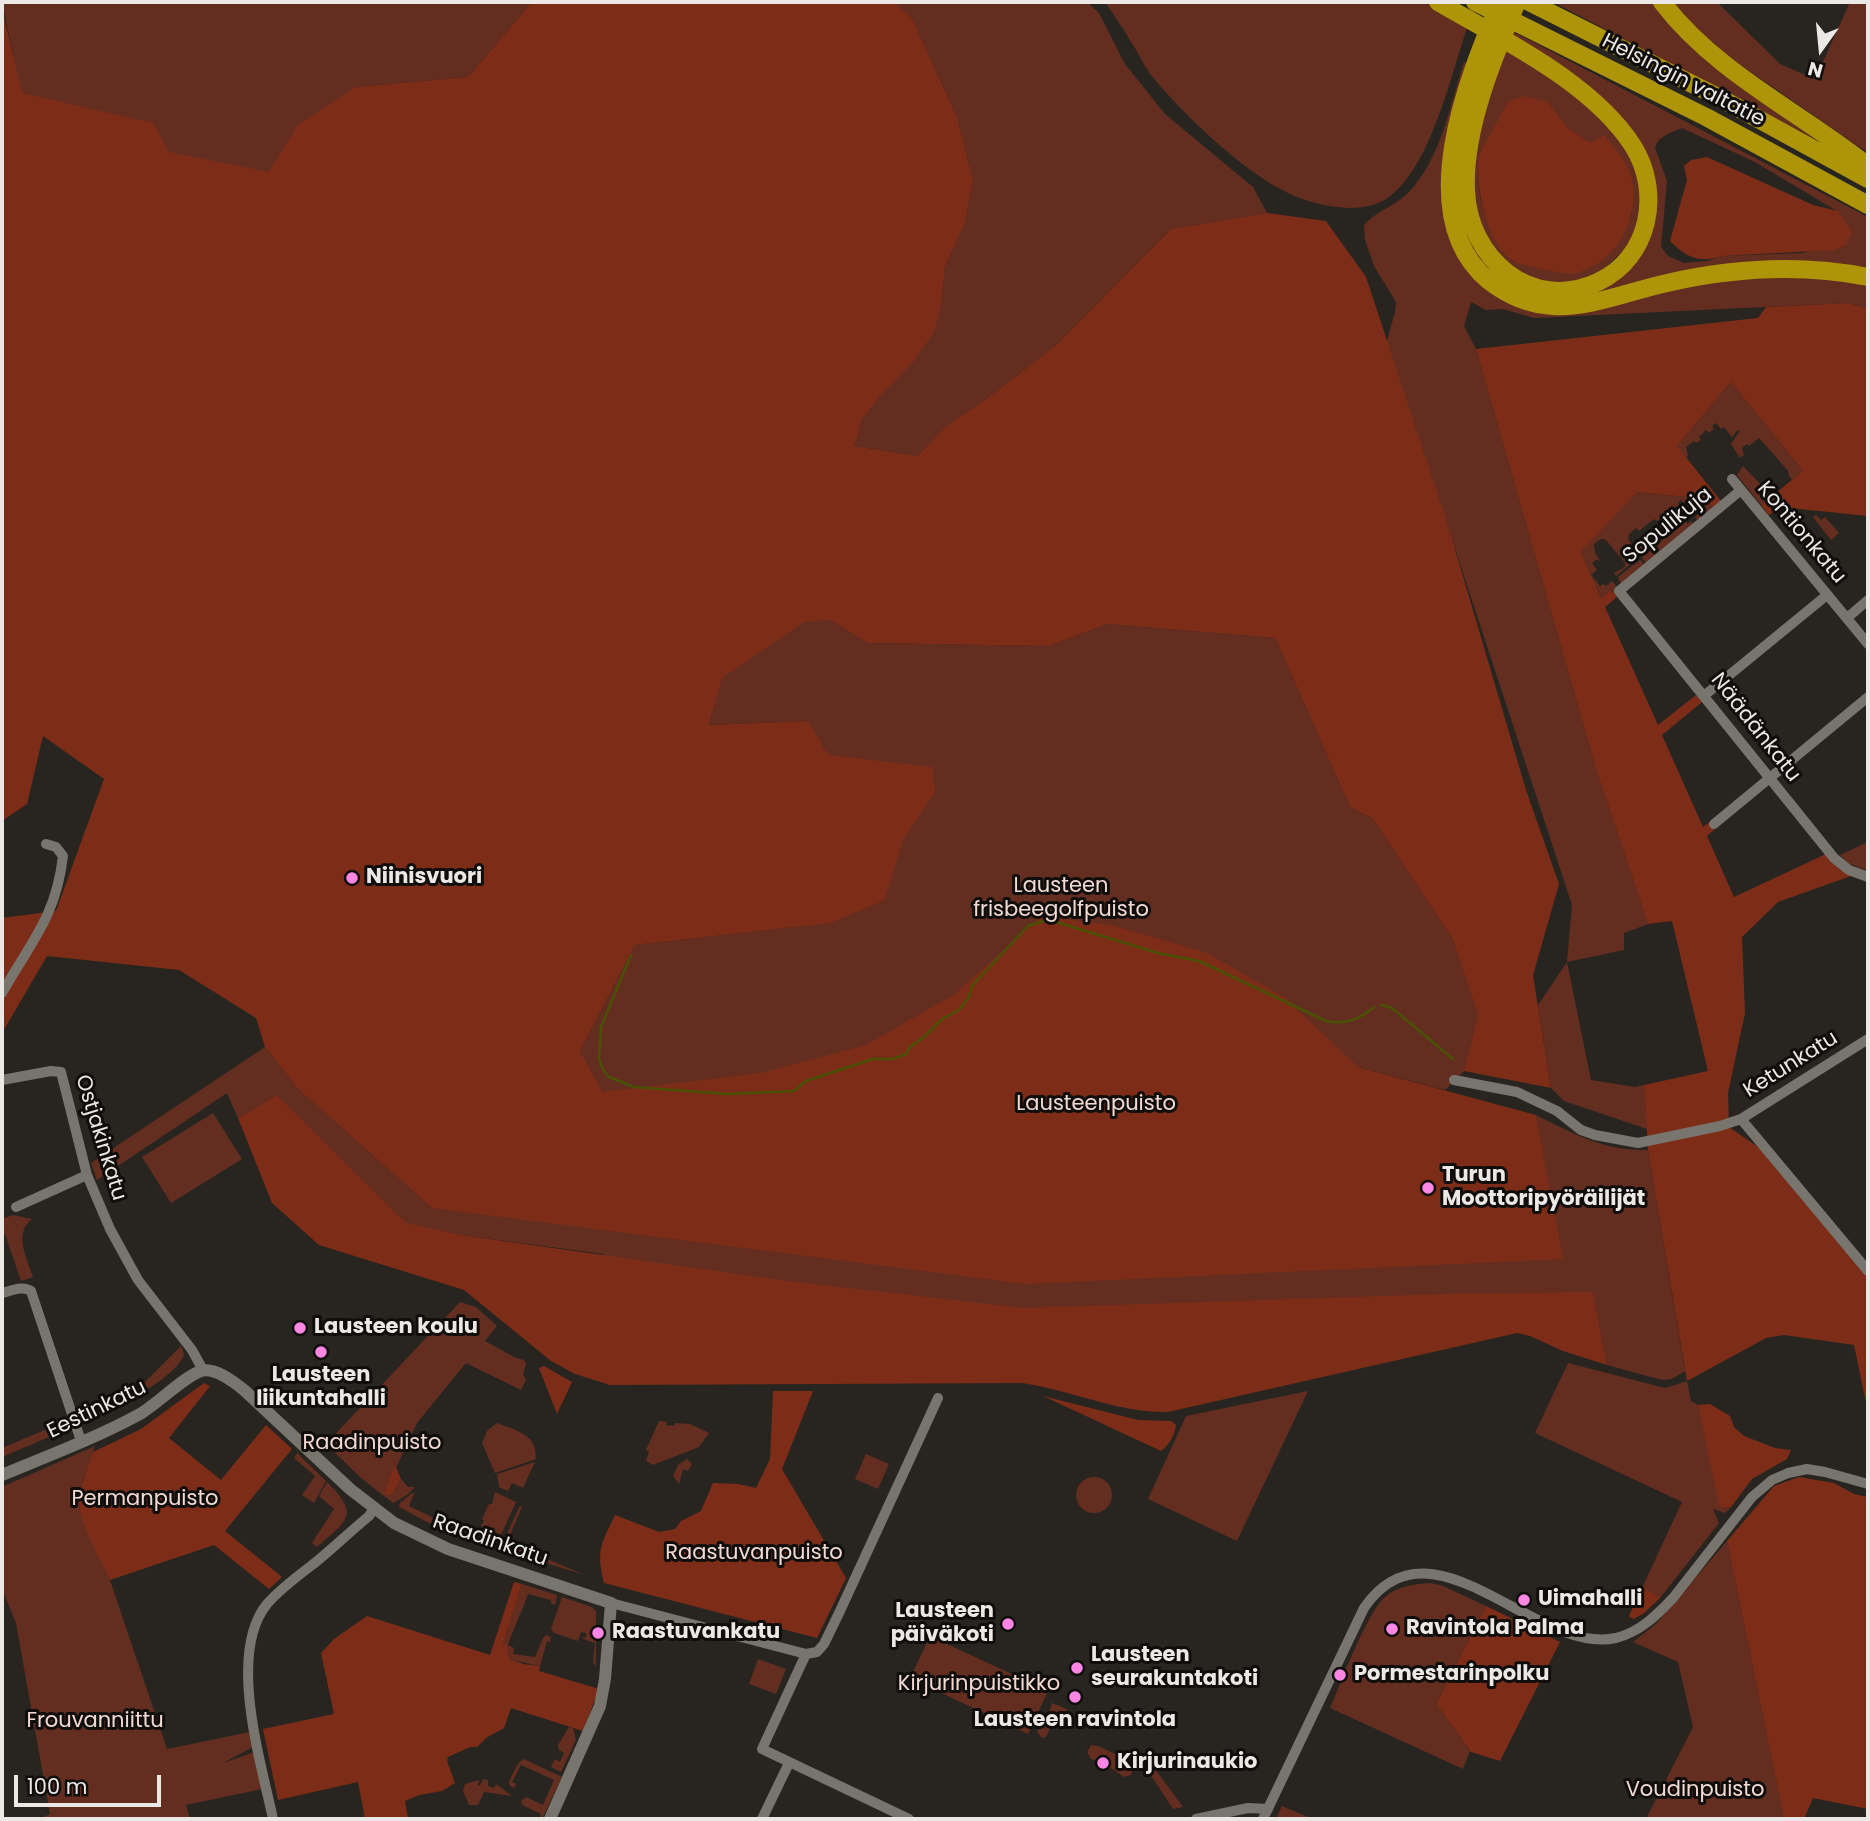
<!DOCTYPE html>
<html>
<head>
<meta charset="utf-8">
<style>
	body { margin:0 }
	#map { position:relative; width:1870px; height:1821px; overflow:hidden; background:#282520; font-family:Poppins,sans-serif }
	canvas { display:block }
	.frame { position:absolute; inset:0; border:4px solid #ebe8e5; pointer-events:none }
	.north { position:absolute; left:1786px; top:14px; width:70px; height:70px; -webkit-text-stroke:5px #100e0c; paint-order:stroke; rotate:195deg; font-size:19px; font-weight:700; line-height:28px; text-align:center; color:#ebe8e5 }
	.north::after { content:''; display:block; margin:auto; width:24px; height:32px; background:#ebe8e5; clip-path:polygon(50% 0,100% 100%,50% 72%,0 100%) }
	.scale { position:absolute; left:14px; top:1775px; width:147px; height:32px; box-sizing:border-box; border:4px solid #ebe8e5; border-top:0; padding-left:9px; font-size:21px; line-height:24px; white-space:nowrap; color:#ebe8e5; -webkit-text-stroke:5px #100e0c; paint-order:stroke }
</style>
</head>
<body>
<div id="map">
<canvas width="1870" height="1821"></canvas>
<div class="frame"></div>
<div class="north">N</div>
<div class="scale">100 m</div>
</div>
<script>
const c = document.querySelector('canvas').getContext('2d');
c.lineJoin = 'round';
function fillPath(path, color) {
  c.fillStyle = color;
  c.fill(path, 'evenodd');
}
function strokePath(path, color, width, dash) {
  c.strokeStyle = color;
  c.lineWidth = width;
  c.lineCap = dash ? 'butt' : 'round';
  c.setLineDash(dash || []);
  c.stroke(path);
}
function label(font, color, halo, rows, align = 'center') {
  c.font = font + ' Poppins,sans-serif';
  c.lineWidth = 6;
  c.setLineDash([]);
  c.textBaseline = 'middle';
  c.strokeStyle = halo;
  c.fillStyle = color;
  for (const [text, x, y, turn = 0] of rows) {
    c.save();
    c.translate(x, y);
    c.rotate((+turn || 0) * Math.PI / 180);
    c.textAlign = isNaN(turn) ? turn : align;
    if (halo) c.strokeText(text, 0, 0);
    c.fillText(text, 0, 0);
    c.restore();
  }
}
fillPath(new Path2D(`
	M2 2H532L468 77 356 87 861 400 830 620 868 643 1049 646 1107 624 1275 638 1350 807 1373 819 1453 940 1478 1015 1464 1071 1445 1090 1358 1067 1562 1259 1536 1115C1574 1134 1604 1151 1648 1150L1685 1371 1672 1379 1662 1380 1607 1365 1593 1293 1126 1347 604 1298 603 1254 461 1235 406 1224 277 1095 238 1118 227 1093 97 1180 91 1163 265 1047 298 1089 432 1208 603 1092 580 1051 635 945 802 926 808 721 709 725 715 704 21 93Z
	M894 2H1087L1099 13 1125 64 1165 114 1253 187 1267 213 1171 229 1056 345 993 394 945 427 917 456 855 446 862 419 941 305 945 267 965 223 973 179 957 117 912 18Z
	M1105 2H1426L1468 25C1451 75 1431 166 1389 197 1362 217 1314 206 1286 192 1241 170 1182 113 1150 74 1143 64 1138 52 1131 42 1123 28 1114 15 1105 2Z
	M1553 2H1657L1832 148Z
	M1673 2H1717L1780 64 1810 77 1823 62 1850 2H1868V153L1732 59 1698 30Z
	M1512 31 1868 217V271L1835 266 1581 300 1497 281 1462 235 1464 146 1487 263 1578 294 1643 243 1644 152 1510 37ZM1682 128 1755 162 1837 211 1852 232 1803 253 1722 256 1707 261 1684 263 1668 256 1661 247 1667 181 1655 148C1658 136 1671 133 1682 128Z
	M1506 47 1536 65 1608 123 1638 169 1641 213 1629 245 1602 271 1586 278 1571 282H1538L1509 268 1482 234 1471 187 1478 133ZM1548 102 1567 127 1630 171 1633 185 1631 218 1514 262C1484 234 1464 170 1492 135 1499 125 1535 109 1548 102Z
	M1464 62 1470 66 1463 259 1535 310 1706 281 1766 275 1868 282V309L1848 303 1534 318 1503 309 1486 310 1471 302 1464 326 1476 349 1595 766 1648 924 1624 933V950L1567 962 1591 1080 1635 1087 1644 1085 1647 1129 1564 1101 1551 1088 1538 1005 1567 962 1572 905 1387 341 1395 312 1396 302 1374 266 1365 240 1364 225C1376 211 1395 206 1408 193 1441 159 1450 105 1464 62Z
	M1731 382 1803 471 1792 480 1788 474 1789 472 1759 438 1749 446 1747 444 1742 448 1744 455 1740 458 1731 444 1740 431 1738 430 1732 437 1724 427 1721 429 1716 423 1712 426 1714 429 1709 433 1706 430 1699 437 1701 440 1696 443 1694 441 1686 447 1688 456 1686 458 1677 446Z
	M1743 466 1768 492 1772 491 1775 494 1761 505 1737 475Z
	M1636 492 1706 499 1713 507 1697 520 1695 517 1701 512 1692 501 1684 503 1681 500 1678 503 1679 505 1657 521 1654 519 1639 531 1636 528 1629 534 1628 539 1633 546 1640 544 1646 551 1616 576 1614 573 1625 567V563L1606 540 1601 539 1594 544 1595 553 1601 562 1597 559 1592 563 1597 570 1591 575 1600 586 1603 584 1606 586 1612 581 1617 587 1614 590 1616 593 1615 595 1611 590 1601 598 1581 552Z
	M1816 515 1821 520 1825 517 1839 533 1831 540 1813 517Z
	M1685 521 1688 524 1691 521 1694 525 1646 564 1642 557Z
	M1640 560 1645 565 1621 584 1618 577Z
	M1868 842V871L1848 863 1840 855Z
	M213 1113 242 1159 171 1203 142 1157Z
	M13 1215 32 1219C13 1234 27 1258 33 1277L21 1281 5 1234 2 1235V1219Z
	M460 1302 476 1307 497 1326 485 1341 516 1358 524 1360 526 1364 523 1375 526 1380 521 1390 466 1363 417 1423 384 1493 394 1491 401 1479 408 1487H415L407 1495 393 1503 361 1478 326 1444Z
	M181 1346 184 1354C179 1372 142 1393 125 1402Z
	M1568 1363 1665 1388 1687 1381 1691 1401 1698 1405 1723 1508 1731 1507 1725 1513 1713 1509 1719 1523 1660 1598 1655 1595 1629 1616 1682 1502 1535 1433Z
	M1308 1391 1237 1541 1148 1499 1186 1416Z
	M66 1421V1427L61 1432 2 1457V1448Z
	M659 1421 667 1422 666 1425 674 1426 675 1423 690 1424 709 1433 699 1447 653 1465 646 1461 649 1452 646 1450Z
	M497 1423C510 1428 532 1433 535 1449 536 1452 535 1456 536 1459L495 1473 482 1443 487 1431Z
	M95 1446 84 1477 80 1504 88 1534 110 1580 167 1749 250 1732 253 1747 223 1763 255 1752 262 1789 186 1805 190 1819H39L50 1814 16 1623 2 1589V1487Z
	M297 1453 326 1481 314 1503 302 1495 315 1476 294 1458Z
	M866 1454 889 1464 878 1489 855 1479Z
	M687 1459 692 1464 688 1471 683 1469 679 1484 673 1476 678 1465Z
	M535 1462 523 1488 512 1483 508 1491 499 1487 497 1474Z
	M1076 1495a18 18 0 1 1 36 0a18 18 0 1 1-36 0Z
	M327 1482C361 1515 347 1521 317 1547L312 1543 334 1509 319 1496Z
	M495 1492 516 1502 501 1535 488 1529 489 1523 487 1528 481 1526 484 1521 482 1519 489 1504H492Z
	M412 1493 414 1494 409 1506 434 1518 431 1524 399 1507 400 1503Z
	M520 1506 522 1507 507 1542 585 1575 503 1550 502 1544Z
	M1727 1541 1784 1819H1646L1693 1727 1678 1662 1633 1642 1656 1624Z
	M1431 1583 1443 1586 1486 1606 1436 1704 1470 1751 1463 1769 1330 1708C1342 1681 1365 1616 1385 1597 1397 1586 1415 1584 1431 1583Z
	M522 1584 557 1595 555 1605 551 1603V1600L528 1594C522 1612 514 1627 508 1645L514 1648 513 1654 535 1657 543 1638 546 1635 551 1637 550 1642 547 1641 540 1666 511 1660 507 1646 503 1644Z
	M562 1597 592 1607 596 1611V1666L593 1663 595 1643 581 1638 586 1637V1633L581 1632 578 1641 554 1633 551 1629Z
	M930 1636 1048 1691 1028 1734 910 1678Z
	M758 1659 786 1669 776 1694 749 1684Z
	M1052 1703 1067 1709 1066 1717 1062 1718 1049 1712Z
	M1047 1718 1052 1724 1046 1737 1042 1738 1037 1732 1043 1719Z
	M569 1727 573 1728 576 1740 561 1772 551 1767 555 1759 560 1762 564 1753 559 1750 558 1745Z
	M1091 1745 1098 1746 1126 1759 1132 1772 1131 1775 1124 1777 1105 1764 1091 1759 1087 1752Z
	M524 1759 562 1777 542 1819H539L541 1814 522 1805 521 1801 526 1797 543 1805 554 1780 521 1765 512 1782 516 1784 514 1788 510 1786 509 1782C513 1774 516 1763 524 1759Z
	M1150 1763 1152 1765 1183 1807 1173 1809 1146 1768Z
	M483 1779 488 1780V1786L494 1788 496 1784 512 1796 484 1792 478 1805H469L463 1791 465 1784 479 1780 478 1785 480 1786Z
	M1282 1806 1313 1819H1276Z`), '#632e20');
fillPath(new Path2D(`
	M532 2H894L912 18 957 117 973 179 965 223 945 267 941 305 934 332 913 362 879 397 862 419 855 446 917 456 945 427 993 394 1056 345 1171 229 1267 213 1326 221 1366 277 1447 522 1526 790 1559 884 1533 975 1551 1088 1464 1071 1478 1015 1453 940 1373 819 1350 807 1275 638 1107 624 1049 646 868 643 830 620 804 622 722 678 709 725 808 721 828 755 932 767 935 792 903 840 885 900 830 923 635 945 580 1051 603 1092 761 1073 866 1045 955 994 1042 916 1111 925 1207 953 1285 998 1358 1067 1536 1115 1563 1259 1026 1284 432 1208 298 1089 265 1047 256 1018 179 970 47 956 2 1033V918L56 911 104 779 43 736 27 804 2 821V8L22 93 153 123 169 152 269 172 298 125 356 87 468 77Z
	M1523 96 1548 102 1567 127 1590 143 1604 135C1613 147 1626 160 1631 175 1641 210 1622 255 1587 269 1583 270 1577 274 1572 274 1564 274 1521 265 1515 262 1487 248 1475 187 1479 159 1480 150 1502 114 1508 102Z
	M1707 157 1813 205 1838 211 1852 232 1846 245 1834 250 1722 256C1699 264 1686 257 1670 241L1687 180 1684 166 1691 160Z
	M1848 303 1868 309V516L1780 507 1769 515 1761 505 1803 471 1731 382 1677 446 1721 501 1713 507 1706 499 1637 492 1581 552 1601 598 1611 590 1617 597 1605 607 1658 725 1696 695 1702 702 1662 735 1703 827 1716 817 1721 824 1707 836 1734 897 1826 854 1839 869 1851 876 1778 902 1742 937 1745 1013 1728 1093 1729 1127 1758 1147 1868 1278V1412L1854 1345 1784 1335 1766 1338 1687 1381 1648 1150 1644 1085 1708 1071 1672 921 1648 924 1595 766 1476 349 1758 318 1766 307Z
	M277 1095 406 1223 461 1235 787 1281 1024 1308 1444 1294 1593 1292 1607 1365 1563 1351 1530 1336 1517 1333 1168 1412C1118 1413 1071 1390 1022 1383L610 1385 575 1374 551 1361 464 1290 319 1245 272 1203 238 1118Z
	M544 1366 572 1382 557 1414 539 1368Z
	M204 1383 210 1386 169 1438 221 1480 266 1425 292 1449 225 1531 282 1577 269 1589 214 1545 110 1580C100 1558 79 1525 80 1501 81 1484 87 1468 93 1452L141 1429Z
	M773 1391H813L782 1469 846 1578 817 1638 604 1583C596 1549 601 1545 615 1515L659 1532 675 1529 681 1521 701 1511 713 1483 738 1484 756 1488 770 1459Z
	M1043 1396 1138 1420 1171 1421 1176 1425C1175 1434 1169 1446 1161 1451Z
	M1710 1404 1730 1416 1734 1427 1744 1436 1775 1448 1791 1450 1787 1459 1752 1479 1731 1507 1723 1508 1719 1505 1698 1405Z
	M395 1465 401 1479 392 1494 387 1495 384 1493Z
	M1799 1477 1834 1483 1854 1494 1868 1497V1809L1813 1798 1804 1819H1784L1727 1541 1774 1486Z
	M514 1582 522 1584 503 1644 507 1645 510 1659 523 1664 540 1666 539 1671 599 1689 583 1731 511 1708 504 1728 486 1738 477 1747H470L448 1757 447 1761 455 1783 442 1791 419 1795 405 1801 408 1819H365L358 1782 278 1800 263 1729 334 1714 321 1653 334 1639 367 1616 490 1655Z
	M1643 1587 1660 1598 1643 1614 1633 1619 1629 1616Z
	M1486 1606 1560 1642 1500 1761 1471 1752 1436 1704Z`), '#7d2d17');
strokePath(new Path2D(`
	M631 955 601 1027 599 1059 603 1070 609 1077 634 1087 727 1094 794 1091 806 1081 873 1059H893L906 1054 909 1048 924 1037 942 1019 959 1010 969 997 972 986 1028 926 1044 921 1056 922 1158 953 1199 961 1326 1021C1347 1025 1359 1019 1374 1007
	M1381 1005 1392 1008 1453 1059`), '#495104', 2.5);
strokePath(new Path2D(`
	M1732 479 1868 644
	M1741 490 1619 591 1834 858 1849 870 1868 877
	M1847 618 1868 600
	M1705 695 1827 595
	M1714 824 1868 697
	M2 993C31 942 56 917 63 856L56 847 46 844
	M1868 1039 1741 1119 1868 1271
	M2 1080 51 1071 61 1072 87 1175 110 1229 138 1280 192 1350 203 1370
	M1454 1080 1517 1092 1557 1111 1581 1130 1595 1135 1638 1143 1720 1126 1741 1119
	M16 1207 87 1175
	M2 1293C11 1291 23 1285 31 1291L81 1441
	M611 1603 806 1654 817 1652 824 1644 840 1611 938 1398
	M806 1654 762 1749 909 1819
	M273 1819C261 1762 227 1653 267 1604 281 1588 299 1575 316 1562 334 1547 351 1531 369 1516L374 1509
	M762 1819 789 1763
	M1196 1819 1248 1808 1268 1809
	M1263 1819 1364 1608C1432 1509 1536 1656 1616 1638 1640 1632 1657 1615 1673 1598L1752 1497 1772 1480 1788 1473 1807 1469 1825 1472 1868 1484`), '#78746e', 10);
strokePath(new Path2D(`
	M2 1475C48 1456 96 1438 140 1414 157 1404 185 1376 201 1371 215 1367 234 1382 244 1390L350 1489 394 1523 448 1549 611 1603 605 1679 600 1706 550 1819`), '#78746e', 12);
strokePath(new Path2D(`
	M1438 2C1501 39 1592 82 1633 146 1662 192 1650 258 1598 282 1531 313 1468 258 1466 190 1463 130 1494 56 1517 2
	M1475 2 1706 117 1868 205
	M1500 2C1468 77 1411 217 1489 281 1507 295 1530 305 1553 306 1591 308 1630 291 1667 283 1733 268 1802 264 1868 277
	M1529 2 1720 98 1868 179
	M1662 2C1715 72 1800 112 1868 166`), '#ae9409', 18);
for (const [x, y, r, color] of [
	[352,878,7,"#fc86e4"],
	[1428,1188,7,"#fc86e4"],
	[300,1328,7,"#fc86e4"],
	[321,1352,7,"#fc86e4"],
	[1524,1600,7,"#fc86e4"],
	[1008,1624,7,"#fc86e4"],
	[1392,1629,7,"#fc86e4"],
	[598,1633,7,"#fc86e4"],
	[1077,1668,7,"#fc86e4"],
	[1340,1675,7,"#fc86e4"],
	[1075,1697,7,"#fc86e4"],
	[1103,1763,7,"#fc86e4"]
]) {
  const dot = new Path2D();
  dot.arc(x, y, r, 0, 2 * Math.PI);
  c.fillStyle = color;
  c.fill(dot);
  strokePath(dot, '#100e0c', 2.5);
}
label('21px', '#ebe8e5', '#100e0c', [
	["Helsingin valtatie",1683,81,27],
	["Sopulikuja",1668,526,-39],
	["Kontionkatu",1801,533,50],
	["Näädänkatu",1755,728,52],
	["Ketunkatu",1791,1065,-32],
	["Ostjakinkatu",100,1138,73],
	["Eestinkatu",97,1410,-26],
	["Raadinkatu",490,1541,19]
]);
label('bold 21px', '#ebe8e5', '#100e0c', [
	["Niinisvuori",366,878],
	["Turun",1442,1176],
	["Moottoripyöräilijät",1442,1200],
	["Lausteen koulu",314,1328],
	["Lausteen",321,1376,"center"],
	["liikuntahalli",321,1400,"center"],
	["Uimahalli",1538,1600],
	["Lausteen",994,1612,"right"],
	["päiväkoti",994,1636,"right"],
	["Ravintola Palma",1406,1629],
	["Raastuvankatu",612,1633],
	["Lausteen",1091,1656],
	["seurakuntakoti",1091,1680],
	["Pormestarinpolku",1354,1675],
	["Lausteen ravintola",1075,1721,"center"],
	["Kirjurinaukio",1117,1763]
], 'left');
label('21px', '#f2d9d2', '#100e0c', [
	["Lausteen",1061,887],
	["frisbeegolfpuisto",1061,911],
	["Lausteenpuisto",1096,1105],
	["Raadinpuisto",372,1444],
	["Permanpuisto",145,1500],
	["Raastuvanpuisto",754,1554],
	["Kirjurinpuistikko",979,1685],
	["Frouvanniittu",95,1722],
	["Voudinpuisto",1695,1791]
]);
</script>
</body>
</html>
